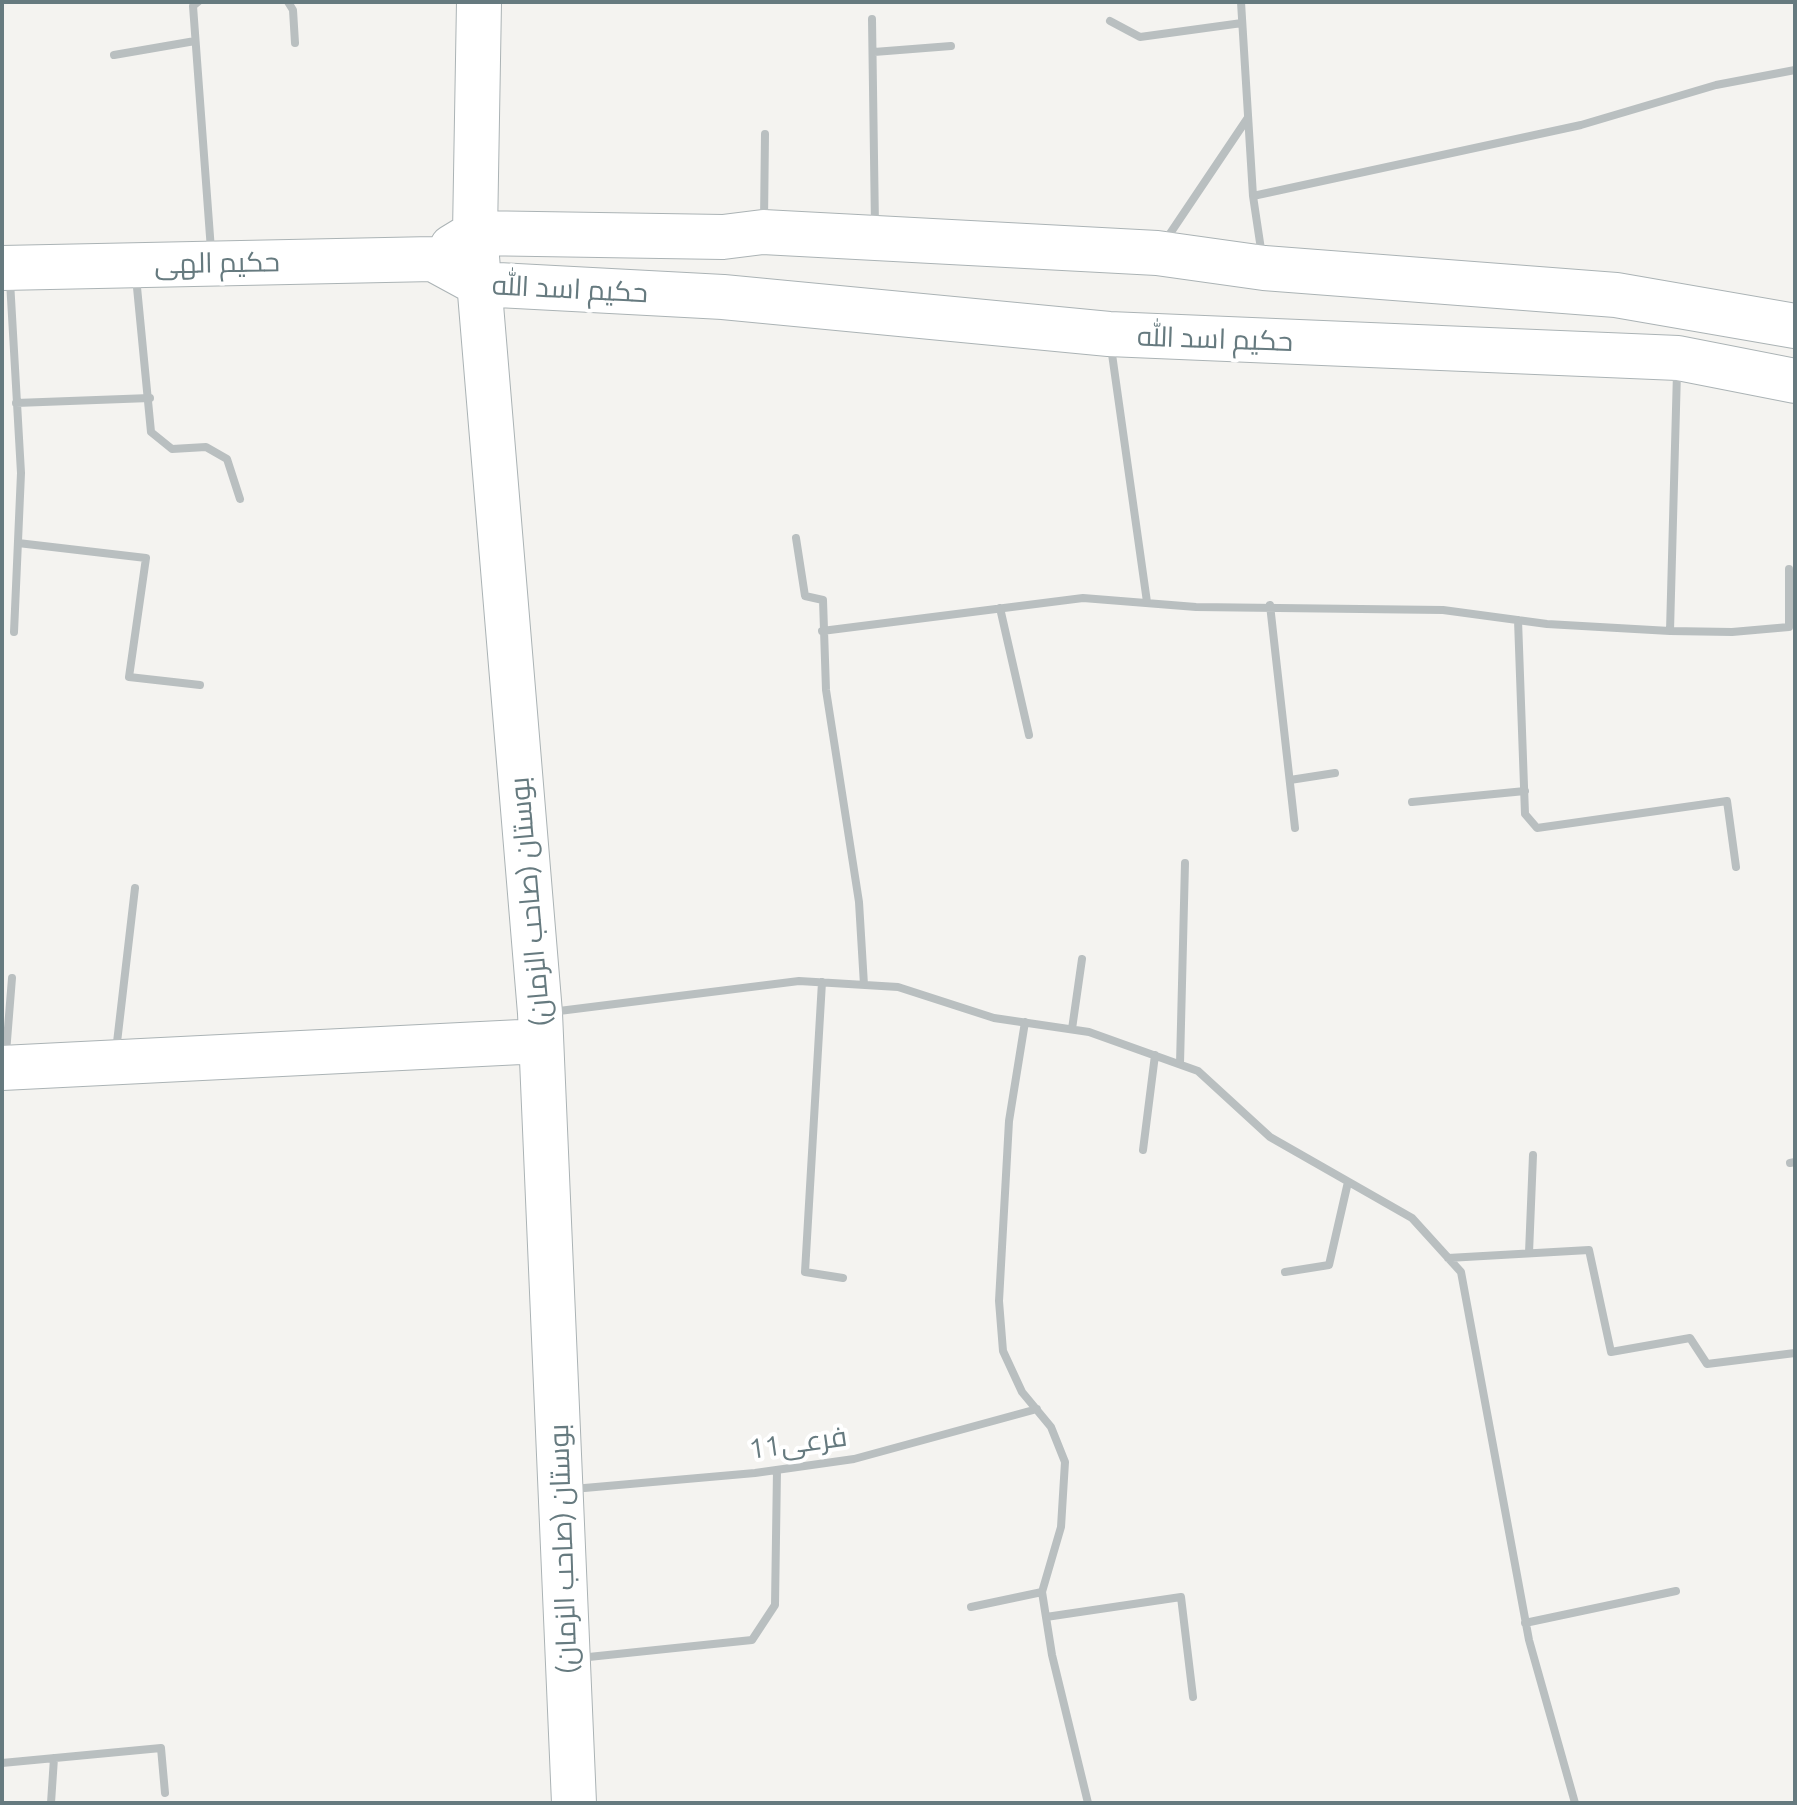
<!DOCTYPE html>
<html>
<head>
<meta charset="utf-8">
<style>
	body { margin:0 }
	#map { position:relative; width:1797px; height:1805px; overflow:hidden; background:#f4f3f0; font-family:Ubuntu,sans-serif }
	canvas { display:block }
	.frame { position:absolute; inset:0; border:4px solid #667a7f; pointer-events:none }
</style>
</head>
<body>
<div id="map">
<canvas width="1797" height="1805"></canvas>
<div class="frame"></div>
</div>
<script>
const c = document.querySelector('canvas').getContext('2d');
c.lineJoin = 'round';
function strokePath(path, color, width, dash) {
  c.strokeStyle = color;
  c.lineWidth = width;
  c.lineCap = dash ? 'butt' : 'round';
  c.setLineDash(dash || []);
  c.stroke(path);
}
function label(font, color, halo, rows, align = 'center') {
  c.font = font + ' Ubuntu,Cairo,sans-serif';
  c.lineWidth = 8;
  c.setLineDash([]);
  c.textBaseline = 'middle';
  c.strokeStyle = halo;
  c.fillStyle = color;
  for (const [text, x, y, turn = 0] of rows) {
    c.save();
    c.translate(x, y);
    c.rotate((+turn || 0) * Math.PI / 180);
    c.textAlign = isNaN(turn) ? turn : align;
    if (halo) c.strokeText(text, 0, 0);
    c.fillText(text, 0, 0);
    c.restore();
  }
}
const secondary = new Path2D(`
	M479 2 475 233 540 1013 574 1803
	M452 247 475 233 723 237 763 232 1157 253 1264 268 1616 295 1795 326
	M2 268 433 259 479 284 723 297 1109 334 1678 358 1795 381
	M2 1068 541 1041`);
strokePath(secondary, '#abb3b5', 46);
strokePath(new Path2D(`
	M198 2 193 6 211 250
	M288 2 293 10 295 43
	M1241 2 1253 196 1262 256
	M872 19 875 226
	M1110 21 1140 37 1242 23
	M874 52 951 46
	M114 55 195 41
	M1253 196 1581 125 1716 85 1795 70
	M764 221 765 134
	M1165 241 1247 119
	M136 277 151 432 172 449 206 447 227 459 240 499
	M10 281 21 473 14 632
	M1111 347 1147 602
	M16 403 150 398
	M796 538 805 596 823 600 826 690 859 902 864 985
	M18 543 146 558 129 677 200 685
	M1789 569V627
	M1270 605 1295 828
	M1000 608 1029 735
	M1518 620 1525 814 1537 828 1727 801 1736 867
	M822 631 1083 598 1196 607 1443 610 1547 624 1670 631 1732 632 1789 627
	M1670 631 1677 372
	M1290 780 1335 773
	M1412 802 1525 791
	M822 982 805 1272 843 1278
	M551 1012 799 981 898 987 994 1018 1089 1032 1198 1071 1270 1137 1412 1218 1461 1272 1529 1640 1575 1803
	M1025 1022 1009 1121 999 1301 1003 1351 1022 1392 1051 1427 1065 1462 1061 1527 1042 1592 1052 1655 1088 1803
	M1072 1029 1082 959
	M116 1051 135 888
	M6 1053 12 978
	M1180 1064 1185 863
	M1143 1150 1155 1055
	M1790 1163 1795 1162
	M1529 1253 1533 1155
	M1448 1258 1589 1250 1611 1352 1690 1338 1707 1364 1795 1353
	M1285 1272 1329 1265 1348 1182
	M573 1489 755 1473 854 1459 1037 1409
	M971 1607 1042 1592
	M1046 1617 1181 1597 1193 1697
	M1525 1623 1676 1591
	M579 1658 752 1640 775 1605 777 1470
	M2 1763 161 1748 165 1793
	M51 1803 54 1758`), '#b9bfc0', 8);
strokePath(secondary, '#fff', 44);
label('28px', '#667a7f', '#fff', [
	["حکیم الهی",217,263,-1],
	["حکیم اسد الله",570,289,3],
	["حکیم اسد الله",1215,339,2],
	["بوستان (صاحب الزمان)",530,902,-95],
	["فرعی11",798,1443,-8],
	["بوستان (صاحب الزمان)",563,1549,-92]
]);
</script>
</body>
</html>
